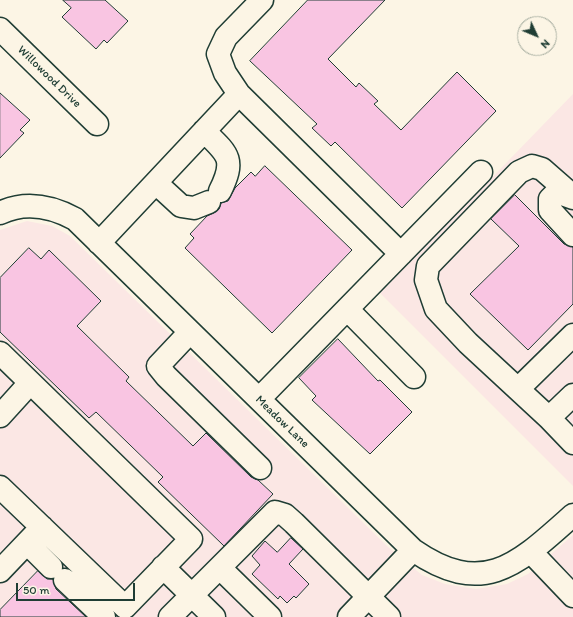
<!DOCTYPE html>
<html>
<head>
<meta charset="utf-8">
<style>
	body { margin:0 }
	#map { position:relative; width:573px; height:617px; overflow:hidden; background:#fcf5e5; font-family:Itim,sans-serif }
	canvas { display:block }
	.north { position:absolute; left:517px; top:16px; width:40px; height:40px; box-sizing:border-box; background:#fcf5e5; border:1px solid #a4ab9e; border-radius:50%; rotate:134deg; font-size:11px; font-weight:700; line-height:16px; text-align:center; color:#1f3d34 }
	.north::after { content:''; display:block; margin:auto; width:14px; height:18px; background:#1f3d34; clip-path:polygon(50% 0,100% 100%,50% 72%,0 100%) }
	.scale { position:absolute; left:16px; top:583px; width:119px; height:18px; box-sizing:border-box; border:2px solid #1f3d34; border-top:0; padding-left:5px; font-size:12px; line-height:14px; white-space:nowrap; color:#1f3d34; -webkit-text-stroke:3px #fcf5e5; paint-order:stroke }
</style>
</head>
<body>
<div id="map">
<canvas width="573" height="617"></canvas>
<div class="north">N</div>
<div class="scale">50 m</div>
</div>
<script>
const c = document.querySelector('canvas').getContext('2d');
c.lineJoin = 'round';
function fillPath(path, color) {
  c.fillStyle = color;
  c.fill(path, 'evenodd');
}
function strokePath(path, color, width, dash) {
  c.strokeStyle = color;
  c.lineWidth = width;
  c.lineCap = dash ? 'butt' : 'round';
  c.setLineDash(dash || []);
  c.stroke(path);
}
function label(font, color, halo, rows, align = 'center') {
  c.font = font + ' Itim,sans-serif';
  c.lineWidth = 3;
  c.setLineDash([]);
  c.textBaseline = 'middle';
  c.strokeStyle = halo;
  c.fillStyle = color;
  for (const [text, x, y, turn = 0] of rows) {
    c.save();
    c.translate(x, y);
    c.rotate((+turn || 0) * Math.PI / 180);
    c.textAlign = isNaN(turn) ? turn : align;
    if (halo) c.strokeText(text, 0, 0);
    c.fillText(text, 0, 0);
    c.restore();
  }
}
fillPath(new Path2D(`
	M573 94V486L380 293Z
	M27 221 52 226 70 236 387 546 422 575 445 584 476 589 507 584 528 574 573 535V617H0V230Z`), '#fbe7e4');
const building = new Path2D(`
	M63 0H105L128 21 107 43 104 40 96 49 62 17 71 8Z
	M308 0H385L328 59 356 87 359 83 378 101 374 104 401 130 457 72 496 111 402 208 335 142 331 146 312 128 317 124 250 61Z
	M0 93 30 120 20 130 24 133 0 158Z
	M265 166 352 250 272 333 185 248 194 238 190 234 207 216 214 213 219 209 221 203 228 201 235 188 251 172 255 176Z
	M515 195 564 244 573 247V304L528 350 470 294 519 246 491 219Z
	M29 248 41 259 49 250 101 301 77 326 129 377 126 381 193 446 206 433 251 477 258 480 273 494 224 546 158 482 163 477 96 412 89 418 0 332V278Z
	M338 339 378 381 380 380 412 412 370 454 312 400 316 396 299 378Z
	M291 538 303 549 289 564 309 584 296 598 294 596 287 603 280 596 278 599 252 574 260 565 252 556 265 541 277 552Z
	M38 571 47 579H53L56 589 86 617H0V610Z`);
fillPath(building, '#f9c5e2');
strokePath(building, '#1f3d34', 1);
const minor = new Path2D(`
	M262 0 226 37 218 54 225 73 239 94 401 254
	M0 29 97 124
	M204 131C228 154 236 159 220 191
	M156 183 181 206 194 208 209 202
	M573 196 542 169 532 166 519 172 428 266 426 280 436 309 468 343 549 418 573 443
	M0 213C25 201 51 206 75 219L413 550C484 599 518 564 573 515
	M573 235 550 210V199L555 194H562L573 198
	M99 243 239 94
	M347 309 414 377
	M190 332 158 366 166 376 260 468
	M0 353 191 539 125 607 0 487
	M518 389 573 335
	M259 399 481 172
	M0 416 30 383
	M549 418 573 395
	M27 543 51 567
	M531 552 573 596
	M163 567 214 617
	M220 568 270 617
	M0 571 42 527
	M65 580 104 617
	M170 617 275 512 285 515 294 523 389 617
	M349 617 413 550`);
strokePath(minor, '#1f3d34', 25);
strokePath(minor, '#fcf5e5', 22);
label('12px', '#1f3d34', '#fcf5e5', [
	["Willowood Drive",49,77,44],
	["Meadow Lane",282,422,44]
]);
</script>
</body>
</html>
